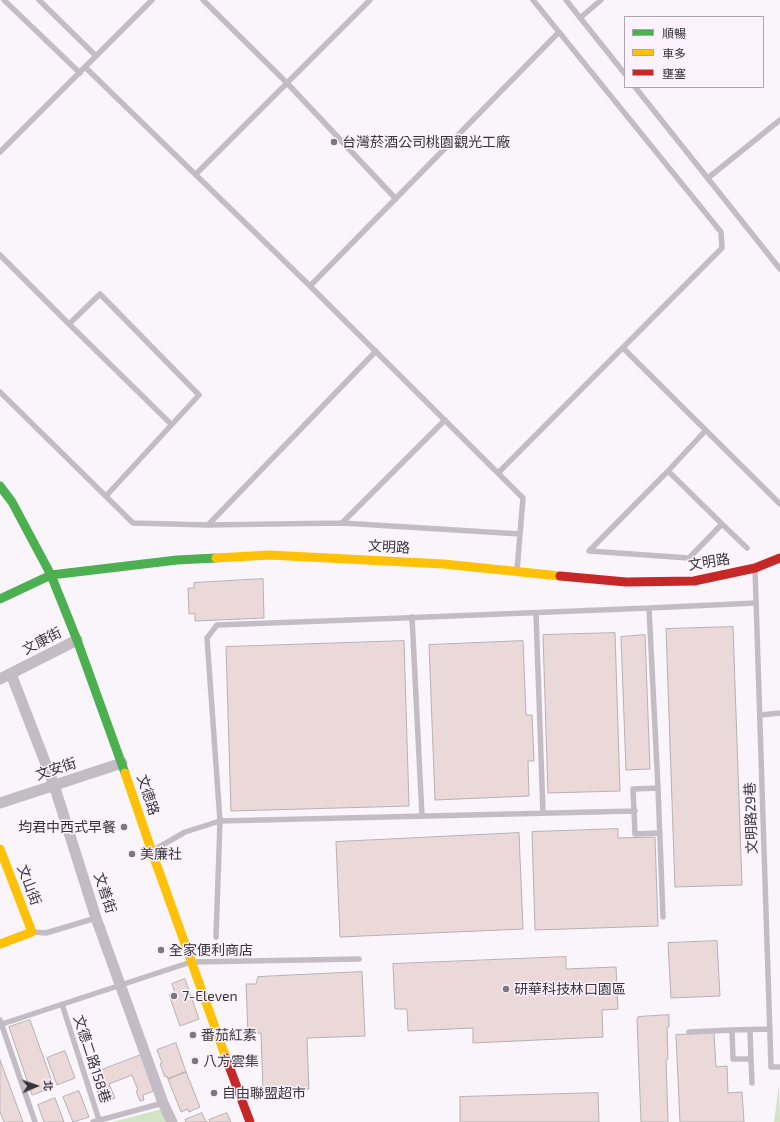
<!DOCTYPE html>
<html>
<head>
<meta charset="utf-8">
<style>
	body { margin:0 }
	#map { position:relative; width:780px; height:1122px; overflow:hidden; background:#faf5fa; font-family:"Exo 2","Noto Sans TC",sans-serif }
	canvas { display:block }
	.legend { position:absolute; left:624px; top:16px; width:140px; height:72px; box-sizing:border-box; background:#fbf2fd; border:1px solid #ada6af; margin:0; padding:5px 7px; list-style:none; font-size:12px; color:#39343a }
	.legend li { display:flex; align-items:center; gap:8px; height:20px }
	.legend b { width:20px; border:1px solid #ada6af }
	.north { position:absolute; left:16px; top:1066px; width:40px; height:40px; -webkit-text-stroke:3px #fbf2fd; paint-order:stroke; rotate:88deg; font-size:11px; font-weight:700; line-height:16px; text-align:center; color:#39343a }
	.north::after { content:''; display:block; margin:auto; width:14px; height:18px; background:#39343a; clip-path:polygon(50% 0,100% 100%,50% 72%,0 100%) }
</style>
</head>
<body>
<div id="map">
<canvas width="780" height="1122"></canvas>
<ul class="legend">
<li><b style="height:5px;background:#4caf50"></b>順暢</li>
<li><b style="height:5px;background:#ffc107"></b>車多</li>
<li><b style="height:5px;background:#c62828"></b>壅塞</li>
</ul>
<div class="north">北</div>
</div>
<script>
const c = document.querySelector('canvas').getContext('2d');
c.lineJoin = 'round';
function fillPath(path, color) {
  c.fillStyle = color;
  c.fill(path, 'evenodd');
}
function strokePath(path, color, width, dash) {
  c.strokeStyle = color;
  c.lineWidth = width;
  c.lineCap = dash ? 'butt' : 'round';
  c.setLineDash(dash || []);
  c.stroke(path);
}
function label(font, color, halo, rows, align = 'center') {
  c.font = font + ' "Exo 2","Noto Sans TC",sans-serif';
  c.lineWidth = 3;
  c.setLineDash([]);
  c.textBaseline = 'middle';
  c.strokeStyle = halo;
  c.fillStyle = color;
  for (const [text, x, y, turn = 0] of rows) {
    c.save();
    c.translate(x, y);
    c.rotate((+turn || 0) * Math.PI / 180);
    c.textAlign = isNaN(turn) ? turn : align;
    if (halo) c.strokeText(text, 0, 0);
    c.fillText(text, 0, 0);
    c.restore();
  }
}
fillPath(new Path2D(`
	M779 1084 780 1122H774Z
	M162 1109 168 1122H112Z`), '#d3e4c6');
const building = new Path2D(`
	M263 579 264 618 195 621V613L189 614 188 588H194V583Z
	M733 627 742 885 675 887 666 629Z
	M615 633 620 791 548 793 543 635Z
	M645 635 650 769 626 770 621 637Z
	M404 641 409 806 231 811 226 647Z
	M523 641 526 715H532L534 761H528L529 796 435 800 429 645Z
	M618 829V838L655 837 658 926 535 930 532 832Z
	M519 833 523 929 340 937 336 842Z
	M717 941 720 996 671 998 668 943Z
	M566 957V969L616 967 618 1009 602 1010 603 1037 473 1043V1028L408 1031 407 1009H395L393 964Z
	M362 972 365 1036 307 1038 309 1089 263 1091 261 1033 248 1034 246 984H256L258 977Z
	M185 979 199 1019 180 1026 169 995 175 993 172 984Z
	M669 1015V1027H667L668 1059 666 1060 668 1122H641L637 1019H638V1017Z
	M30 1020 54 1087 32 1095 9 1027Z
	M714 1033 716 1067 727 1066 728 1093 742 1092 744 1122H680L676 1035Z
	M176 1043 186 1072 168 1079 167 1076 165 1077 160 1064 162 1063 157 1050Z
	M65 1051 75 1078 57 1085 47 1058Z
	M141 1055 154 1091 143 1095 144 1100 140 1101 136 1091 138 1090 132 1075 109 1084 115 1098 102 1103 91 1074Z
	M0 1060 23 1122H4L0 1112Z
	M186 1072 200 1107 189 1112 188 1109 181 1112 168 1079Z
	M79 1091 89 1117 73 1122 63 1097Z
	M598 1093 599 1122H460V1097Z
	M55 1098 64 1122H44L38 1105Z
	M202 1113 206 1122H208H186L185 1120Z
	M227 1113 231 1122H210L209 1120Z`);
fillPath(building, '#ebd9da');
strokePath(building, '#b6b0b1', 1);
strokePath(new Path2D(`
	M4 0 80 73
	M39 0 96 56
	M203 0 287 83 396 199
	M566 0 625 74
	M580 18 601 0
	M85 67 310 286 523 498 517 570
	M635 87 780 269
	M0 152 152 0
	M196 174 370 0
	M708 178 780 120
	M0 255 69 324 100 294 199 395 106 496
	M310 286 558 33
	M69 324 171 424
	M623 348 780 504
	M0 392 133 523 208 525 342 523 520 534
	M668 471 722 524 689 558 589 551 668 471 706 430
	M498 473 722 248 721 232 533 0
	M342 523 445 420
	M722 524 747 548
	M208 525 376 351
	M755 569 771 1067H780
	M536 614 543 813
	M412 617 422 816
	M760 715 780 713
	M658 788 649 608 756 603
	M660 833 635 834 633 789 658 788 663 917
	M154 850 185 832 220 821 635 811
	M33 932 46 933 96 918
	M216 937 220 821 207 638 217 625C361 619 505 615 649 608
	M62 1004 99 1120
	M0 1020 35 1122
	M2 1024 191 962 359 959
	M750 1030 751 1059H733L732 1030 770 1029
	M689 1032 732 1030
	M751 1059 752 1083
	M93 1122 163 1103`), '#c4bcc5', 5.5);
strokePath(new Path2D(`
	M11 674 54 785 96 918 163 1103 172 1122
	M0 679 77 640
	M0 803 122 763`), '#c4bcc5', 11);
strokePath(new Path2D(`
	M0 486 12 502 51 575 77 640 125 773
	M0 599 51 575 177 560 216 558`), '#4caf50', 9);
strokePath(new Path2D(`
	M216 558 269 555 444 564 560 576
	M125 773 152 852 226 1058
	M0 849 32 932 0 944`), '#ffc107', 9);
strokePath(new Path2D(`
	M560 576 626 582 694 581 755 568 780 558
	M226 1058 250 1122`), '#c62828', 9);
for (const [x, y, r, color] of [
	[334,142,4,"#7d787d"],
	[124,827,4,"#7d787d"],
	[132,854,4,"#7d787d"],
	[161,950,4,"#7d787d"],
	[506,989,4,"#7d787d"],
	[174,996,4,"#7d787d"],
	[193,1035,4,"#7d787d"],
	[195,1061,4,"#7d787d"],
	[214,1093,4,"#7d787d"]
]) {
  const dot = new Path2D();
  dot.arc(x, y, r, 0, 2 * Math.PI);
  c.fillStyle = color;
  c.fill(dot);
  strokePath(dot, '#fbf2fd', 1.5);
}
label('14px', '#39343a', '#fbf2fd', [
	["台灣菸酒公司桃園觀光工廠",342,142],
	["均君中西式早餐",116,827,"right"],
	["美廉社",140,854],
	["全家便利商店",169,950],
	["研華科技林口園區",514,989],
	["7-Eleven",182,996],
	["番茄紅素",201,1035],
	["八方雲集",203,1061],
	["自由聯盟超市",222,1093]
], 'left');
label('14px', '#39343a', '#fbf2fd', [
	["文明路",389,547,3],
	["文明路",709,562,-9],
	["文康街",42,641,-27],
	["文安街",56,769,-18],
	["文德路",148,795,72],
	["文明路29巷",751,818,-92],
	["文山街",29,885,69],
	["文善街",105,893,72],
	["文德二路158巷",92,1059,72]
]);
</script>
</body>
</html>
